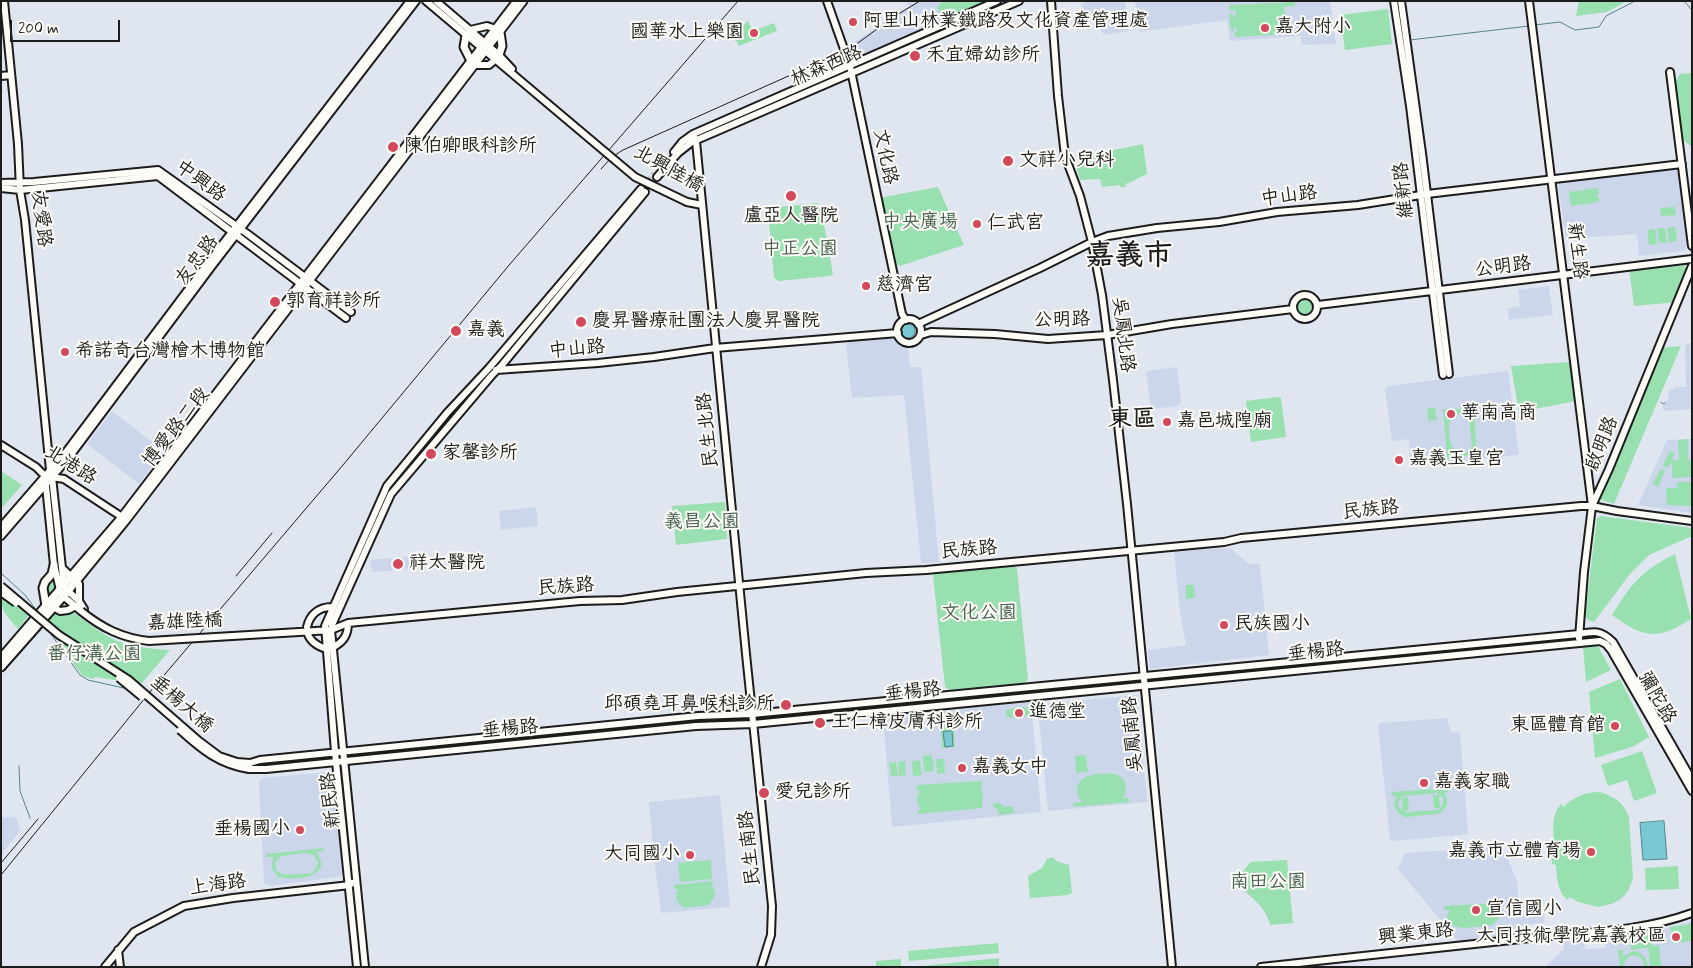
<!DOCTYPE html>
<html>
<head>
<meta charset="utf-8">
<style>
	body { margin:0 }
	#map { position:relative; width:1693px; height:968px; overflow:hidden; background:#e0e6f0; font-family:Mynerve,sans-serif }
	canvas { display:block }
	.frame { position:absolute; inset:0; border:2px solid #1c1c1c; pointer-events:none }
	.scale { position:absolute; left:10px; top:20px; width:110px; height:22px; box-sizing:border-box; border:2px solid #1c1c1c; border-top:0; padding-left:6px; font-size:15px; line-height:18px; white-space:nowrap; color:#1c1c1c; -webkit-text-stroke:4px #fdfcf7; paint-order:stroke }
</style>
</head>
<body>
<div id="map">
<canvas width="1693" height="968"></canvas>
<div class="frame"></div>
<div class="scale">200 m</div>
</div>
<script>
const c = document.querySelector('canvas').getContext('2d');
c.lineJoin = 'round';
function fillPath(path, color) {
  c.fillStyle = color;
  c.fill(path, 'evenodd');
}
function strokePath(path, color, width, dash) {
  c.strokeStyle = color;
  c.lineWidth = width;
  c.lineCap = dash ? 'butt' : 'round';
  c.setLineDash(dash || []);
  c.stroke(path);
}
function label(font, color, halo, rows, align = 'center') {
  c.font = font + ' Mynerve,"LXGW WenKai TC",sans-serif';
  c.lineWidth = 4;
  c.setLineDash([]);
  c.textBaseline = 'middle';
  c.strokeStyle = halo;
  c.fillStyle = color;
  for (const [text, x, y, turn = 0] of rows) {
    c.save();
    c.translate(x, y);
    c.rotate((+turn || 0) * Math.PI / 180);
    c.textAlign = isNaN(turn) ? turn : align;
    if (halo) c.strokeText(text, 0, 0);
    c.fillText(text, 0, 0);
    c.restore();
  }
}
fillPath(new Path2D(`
	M906 1H943L937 7 943 20 860 58 853 43 909 6Z
	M1088 1H1125L1129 31 1104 35 1095 21 1088 22 1081 4Z
	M1135 1H1330L1336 44 1302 45 1301 36 1230 41 1227 20 1139 32Z
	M1670 167 1678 172 1688 244 1684 251 1639 256 1637 234 1566 239 1558 185 1560 181Z
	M1549 286 1553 315 1509 320 1507 308 1520 306 1518 290Z
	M889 337 894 339 900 344 908 346 910 367H921L939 562 921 563 904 395 852 398 846 345 849 342Z
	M1692 343V409L1667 411 1662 409 1665 402 1668 400 1669 389 1674 390 1675 387H1686L1685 349 1686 344Z
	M1177 367 1181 402 1178 406 1151 409 1146 371Z
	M1508 371 1519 455 1431 464 1430 456 1410 457 1409 439 1392 441 1385 389 1387 386Z
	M112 411 164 451 139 484 87 444Z
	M1692 439V513L1638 505 1667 440Z
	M536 507 538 526 501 530 499 511Z
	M1230 548 1249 564H1260L1269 655 1150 669 1148 650 1186 645 1179 605 1174 550Z
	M424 555 425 568 372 572 370 560Z
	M1137 695 1147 802 1048 811 1039 718V704Z
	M1031 702 1041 812 892 827 883 715Z
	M1447 718 1451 733 1460 732 1468 834 1394 841 1390 839 1378 725 1380 723Z
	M328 772 332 774 334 780 343 875 338 877 271 886 264 884 259 782 262 778Z
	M720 795 730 907 661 913 653 849 649 802Z
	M16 817 20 831 1 854V818Z
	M1496 847 1508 859 1517 881 1520 921 1521 917 1524 915 1533 914 1535 910 1543 909 1545 922 1520 926 1521 934 1458 941 1398 869 1405 853Z
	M1692 921V967H1545L1564 949 1563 940 1584 938 1585 949 1606 948V938L1659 930Z`), '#ccd6eb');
fillPath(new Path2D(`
	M943 1H988L943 20 937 7Z
	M1579 1H1627L1607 12 1576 16Z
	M1295 2V6L1283 7C1287 15 1289 21 1283 29H1290V34L1235 37 1234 32 1238 31 1234 25V31H1231L1229 14H1233V19L1237 11H1230L1229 5Z
	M1388 9 1392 44 1345 50 1340 15Z
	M748 21 753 31 774 23 777 31 739 46 733 35Z
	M1692 73V147L1683 140 1675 82 1680 74Z
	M1143 144 1147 174C1139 176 1135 182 1125 184L1126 187H1120V185L1102 187 1100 179 1080 180 1076 167 1080 157Z
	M938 187 964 245 900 266 895 263 881 200 884 197Z
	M1598 188 1599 193 1596 195 1599 197V202L1571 206 1569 192Z
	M817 203 821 208 833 274 830 276 779 281 774 278 768 211 771 208Z
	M1675 207 1676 215 1661 216 1660 208Z
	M1675 226 1677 241 1669 242 1667 228Z
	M1657 228H1665L1667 243H1659Z
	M1655 229 1657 244 1649 245 1647 230Z
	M1686 265 1684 267 1691 270 1692 267V275L1678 302 1634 306 1629 268Z
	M1296 307a9 9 0 1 1 18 0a9 9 0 1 1-18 0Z
	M1681 346 1614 504 1598 499 1659 348Z
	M1570 362 1576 401 1519 412 1511 366Z
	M1278 397 1281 398 1286 437 1251 442 1246 401Z
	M1427 408H1435L1437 420 1428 421Z
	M1443 409H1448V413L1456 409H1466L1474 417 1477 450C1468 454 1462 461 1452 455L1451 459H1447ZM1461 413 1468 416 1469 419 1472 446C1454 472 1443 429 1452 416Z
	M1688 439V459L1692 460V477L1672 478V461L1668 468 1663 466 1669 451 1675 453 1672 460H1679L1678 440Z
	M1660 469 1665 471 1658 487 1653 484Z
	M1 471 22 485 1 509Z
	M1677 482H1692V506L1667 505 1666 488H1677Z
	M725 502 727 539 676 545 672 506Z
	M1601 516 1692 528V536L1649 555 1630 574 1594 622 1588 620 1585 616 1597 518Z
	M1675 554 1691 619C1657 641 1644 638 1612 615 1631 584 1642 570 1675 554Z
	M1014 566 1017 569 1028 679 1024 684 950 690 945 687 933 575 937 572Z
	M55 578 57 590 49 597C44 589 48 583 55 578Z
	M1 582 28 616 18 629C0 608 1 610 1 582Z
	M1186 585H1194L1195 598 1186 599Z
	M72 611C110 641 121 647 170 650L141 684 95 677 93 679 82 675 76 667 46 619 53 612 61 613Z
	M1583 646H1598L1611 670 1586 682Z
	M1620 679 1649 737 1632 747 1595 758 1589 692Z
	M1018 707 1031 708V715L1019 718 1006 717V710Z
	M954 726 955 747 942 748 941 727Z
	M1642 751 1657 793 1634 801 1627 780 1608 786 1601 765Z
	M932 755 934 771 924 772 923 756Z
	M1086 755 1088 772 1076 773 1075 756Z
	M936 759H944L945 773 937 774Z
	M920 760 922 775 913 776 912 761Z
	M905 761 906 775 899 776 898 762Z
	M896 762 898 776H891L889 763Z
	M1116 774C1126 779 1129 788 1123 798H1129V802L1074 807 1073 803 1082 802C1079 798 1076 794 1077 788 1080 772 1104 773 1116 774Z
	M982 781V785L980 786C985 794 982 800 982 808L919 814 918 810 921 809C916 804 916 797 920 791H917V785Z
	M1448 788V792L1444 793 1447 797V805L1442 812 1437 814 1405 817C1396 813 1391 805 1397 796H1392L1391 792ZM1437 793 1439 795H1433L1434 808H1440L1439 795 1443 798C1444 804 1442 807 1437 810L1405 812 1404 811 1409 810 1408 797 1402 798 1403 811 1398 805C1399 800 1400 798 1404 796Z
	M1600 792C1614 796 1624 803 1629 817L1633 879 1628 891 1621 899 1611 904 1598 907 1578 902 1570 897 1567 900C1557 890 1557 879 1556 865L1552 864 1550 840 1554 839C1553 825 1552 815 1561 804L1563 807C1574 797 1585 792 1600 792Z
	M993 803H1000L1004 807 1012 806 1015 813 999 815 997 809 993 806Z
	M323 848 324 851 316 852C335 878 295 881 278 877L272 869V863L274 857H266V854ZM306 853 314 855 318 863 313 873 284 875 276 870 275 862 282 856Z
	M1053 857 1056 861 1069 865 1072 893 1068 895 1030 898 1028 876 1042 868 1047 859Z
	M711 860 712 879 680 882 678 863Z
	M1287 860 1293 923 1270 925C1266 906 1247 893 1233 882L1251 862Z
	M1678 866 1679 889 1646 890 1645 868Z
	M713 881 712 886 714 890 715 896 709 905 684 908C677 903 674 897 678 889H674V885Z
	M1498 903V907L1496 908 1499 911V918L1493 925C1480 926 1457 932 1448 922L1447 915 1450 910H1445L1444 906Z
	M1692 924V941L1672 943 1670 927Z
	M1650 935 1652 946 1659 945 1661 967H1650L1648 948 1631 950 1630 937Z
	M998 943 999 953 909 961 908 951Z
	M1623 950V956L1633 951C1643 953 1646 957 1648 967H1644L1643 960C1635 952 1624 955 1624 967H1620L1618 950Z
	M999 958V967H912Z
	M901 959V967H876V961Z`), '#98e0af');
const water = new Path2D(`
	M901 331a7 7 0 1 1 14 0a7 7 0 1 1-14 0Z
	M952 731 953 746 945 747 943 732Z
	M1664 821 1667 859 1643 860 1640 823Z`);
fillPath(water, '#79c9d4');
strokePath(water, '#54848a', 1);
strokePath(new Path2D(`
	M1684 1 1692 10
	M1535 25 1560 22 1575 30 1599 27 1606 16 1635 1
	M1410 40 1529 26
	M1661 402 1663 404 1665 403
	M1 573 25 595 37 611
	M48 630 80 675 88 680 128 689
	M19 766 20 791 30 818`), '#54848a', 1);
strokePath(new Path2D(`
	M641 189 654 174`), '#b9bec6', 6, [6, 3]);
const secondary = new Path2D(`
	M4 1 18 144 20 190 25 220 50 470 52 477 64 586 68 591 79 601 84 609
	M426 1 515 76
	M436 1 499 55 512 69
	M827 1 850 66 902 314 906 320
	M1051 1 1058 96 1065 156 1080 196 1092 242 1102 295 1113 380 1127 504 1172 967
	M1394 1 1410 106 1443 375
	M1401 1 1422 153 1449 374
	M1529 1 1592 506
	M470 30 487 26 496 29
	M475 65H489L496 59
	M1670 72 1692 246
	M1 76 11 75
	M693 134 696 141 746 654 772 906 771 935 761 967
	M674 152 682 142 693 134 997 1
	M657 177 678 153 692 142 1019 1
	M1 183 34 182 158 170 249 235 351 312
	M1 188 20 190 158 176 346 318
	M687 202 702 205
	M1293 307a12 12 0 1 1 24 0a12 12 0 1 1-24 0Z
	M1318 305 1692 259
	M897 331a12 12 0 1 1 24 0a12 12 0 1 1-24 0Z
	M918 324 1040 268 1092 242 1108 236 1157 228 1219 222 1277 212 1358 205 1427 194 1682 164
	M921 335 931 332 995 334 1048 339 1107 335 1172 324 1293 309
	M496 370 598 363 654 357 715 348 898 333
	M1 445 36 467 45 476 54 565 60 590 63 596 81 611
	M52 477 64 479 122 517
	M1 527 66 452 208 263 410 1
	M1 536 70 456 212 266 416 1
	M62 568 79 584V601
	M53 607 60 611 68 610 76 606
	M307 627C310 614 319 607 332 607
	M307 631C309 641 317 646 326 649
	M299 632 331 630 348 623 580 601 622 600 677 592 866 573 926 570 1139 550 1224 542 1241 538 1581 506H1592L1617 511 1692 521
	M1579 638 1584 572 1592 506 1609 469 1692 266
	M332 648C343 642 348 636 348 623
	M250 763 260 760 698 716 752 714 1579 634C1594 631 1601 630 1613 642L1692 780
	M249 769H266L696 726 753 724 1600 641 1606 644 1611 650 1692 791
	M118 950 120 967
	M105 967 134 932 184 906 233 898 350 885 352 883
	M357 967 335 752 325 626 387 486 447 413 489 368 641 189
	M365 967 331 630 332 625 391 494 492 375 502 365 645 192
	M1261 967C1351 957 1441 948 1530 938 1585 932 1640 932 1692 913`);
const primary = new Path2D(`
	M466 35 464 47 471 61
	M499 55 502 46 500 32
	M46 606 43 588 45 582 52 574 54 565
	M1 658 122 517 517 1
	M1 667 68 591 126 520 523 1`);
strokePath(secondary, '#1c1c1c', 10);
strokePath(primary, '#1c1c1c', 11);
strokePath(secondary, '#fdfcf7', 6);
strokePath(primary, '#fdfcf7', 7);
strokePath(new Path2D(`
	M601 169 612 157 623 150 851 48 895 16 920 1
	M236 576 272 533
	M1 863 38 819
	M1 875 154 687 343 465 510 264 738 1`), '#1c1c1c', 1);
const secondaryBridge = new Path2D(`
	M515 76 635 177 687 202
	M1 586 59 635 129 680 199 741 219 756 237 762 250 763
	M1 592 16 603
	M81 611C102 628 122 638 149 641L299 632
	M119 678 142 697
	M180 730C202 750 219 764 249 769`);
strokePath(secondaryBridge, '#1c1c1c', 10, []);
strokePath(secondaryBridge, '#fdfcf7', 6);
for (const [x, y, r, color] of [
	[853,22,5,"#d1495b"],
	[1265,28,5,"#d1495b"],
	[754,33,5,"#d1495b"],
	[915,56,6,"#d1495b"],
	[393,147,6,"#d1495b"],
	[1008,161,6,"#d1495b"],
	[791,196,6,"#d1495b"],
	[977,224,5,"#d1495b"],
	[866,286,5,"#d1495b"],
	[275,302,6,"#d1495b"],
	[581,322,6,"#d1495b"],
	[456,331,6,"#d1495b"],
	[65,352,5,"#d1495b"],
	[1451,414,5,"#d1495b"],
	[1167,422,5,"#d1495b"],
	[431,454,6,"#d1495b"],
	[1399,460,5,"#d1495b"],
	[398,564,6,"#d1495b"],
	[1224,625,5,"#d1495b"],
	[786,705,6,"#d1495b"],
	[1019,713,5,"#d1495b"],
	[820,723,6,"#d1495b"],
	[1615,726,5,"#d1495b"],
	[962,768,5,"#d1495b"],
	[1424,783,5,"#d1495b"],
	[764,793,6,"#d1495b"],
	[300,830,5,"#d1495b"],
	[1591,852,5,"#d1495b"],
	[690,855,5,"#d1495b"],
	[1476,910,5,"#d1495b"],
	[1676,937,5,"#d1495b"]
]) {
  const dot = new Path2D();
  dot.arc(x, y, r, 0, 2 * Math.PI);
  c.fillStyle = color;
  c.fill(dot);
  strokePath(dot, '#fdfcf7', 2);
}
label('19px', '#1c1c1c', '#fdfcf7', [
	["阿里山林業鐵路及文化資產管理處",863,22],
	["嘉大附小",1275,28],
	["國華水上樂園",744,33,"right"],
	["禾宜婦幼診所",926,56],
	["陳伯卿眼科診所",404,147],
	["文祥小兒科",1019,161],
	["盧亞人醫院",791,217,"center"],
	["仁武宮",987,224],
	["慈濟宮",876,286],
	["郭育祥診所",286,302],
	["慶昇醫療社團法人慶昇醫院",592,322],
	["嘉義",467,331],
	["希諾奇台灣檜木博物館",75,352],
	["華南高商",1461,414],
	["嘉邑城隍廟",1177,422],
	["家馨診所",442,454],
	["嘉義玉皇宮",1409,460],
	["祥太醫院",409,564],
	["民族國小",1234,625],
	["邱碩堯耳鼻喉科診所",775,705,"right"],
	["進德堂",1029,713],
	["王仁樟皮膚科診所",831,723],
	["東區體育館",1605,726,"right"],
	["嘉義女中",972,768],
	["嘉義家職",1434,783],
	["愛兒診所",775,793],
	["垂楊國小",290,830,"right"],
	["嘉義市立體育場",1581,852,"right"],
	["大同國小",680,855,"right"],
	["宣信國小",1486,910],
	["大同技術學院嘉義校區",1666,937,"right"]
], 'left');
label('19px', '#1c1c1c', '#fdfcf7', [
	["林森西路",827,67,-23],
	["文化路",884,157,78],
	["北興陸橋",668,170,29],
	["中興路",200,182,36],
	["維新路",1405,190,-96],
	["中山路",1289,197,-7],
	["友愛路",40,219,83],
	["新生路",1576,251,83],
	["友忠路",198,261,-53],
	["公明路",1503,268,-7],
	["公明路",1062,321,-1],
	["吳鳳北路",1122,335,83],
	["中山路",577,350,-5],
	["博愛路二段",177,428,-52],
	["民生北路",709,430,-96],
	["啟明路",1603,444,-68],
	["北港路",70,466,32],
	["民族路",1371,511,-6],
	["民族路",969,551,-5],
	["民族路",566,588,-4],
	["嘉雄陸橋",185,623,-3],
	["垂楊路",1316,653,-6],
	["垂楊路",913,693,-6],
	["彌陀路",1656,698,60],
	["垂楊大橋",181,705,41],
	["垂楊路",510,730,-5],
	["吳鳳南路",1134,734,-95],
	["新民路",332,800,-96],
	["民生南路",751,848,-96],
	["上海路",218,886,-8],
	["興業東路",1416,935,-6]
]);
label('19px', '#47614f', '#fdfcf7', [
	["中央廣場",920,223],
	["中正公園",800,250],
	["義昌公園",702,523],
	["文化公園",979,614],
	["番仔溝公園",94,655],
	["南田公園",1268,883]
]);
label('bold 24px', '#1c1c1c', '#fdfcf7', [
	["東區",1132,421]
]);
label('bold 29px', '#1c1c1c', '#fdfcf7', [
	["嘉義市",1129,258]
]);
</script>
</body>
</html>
